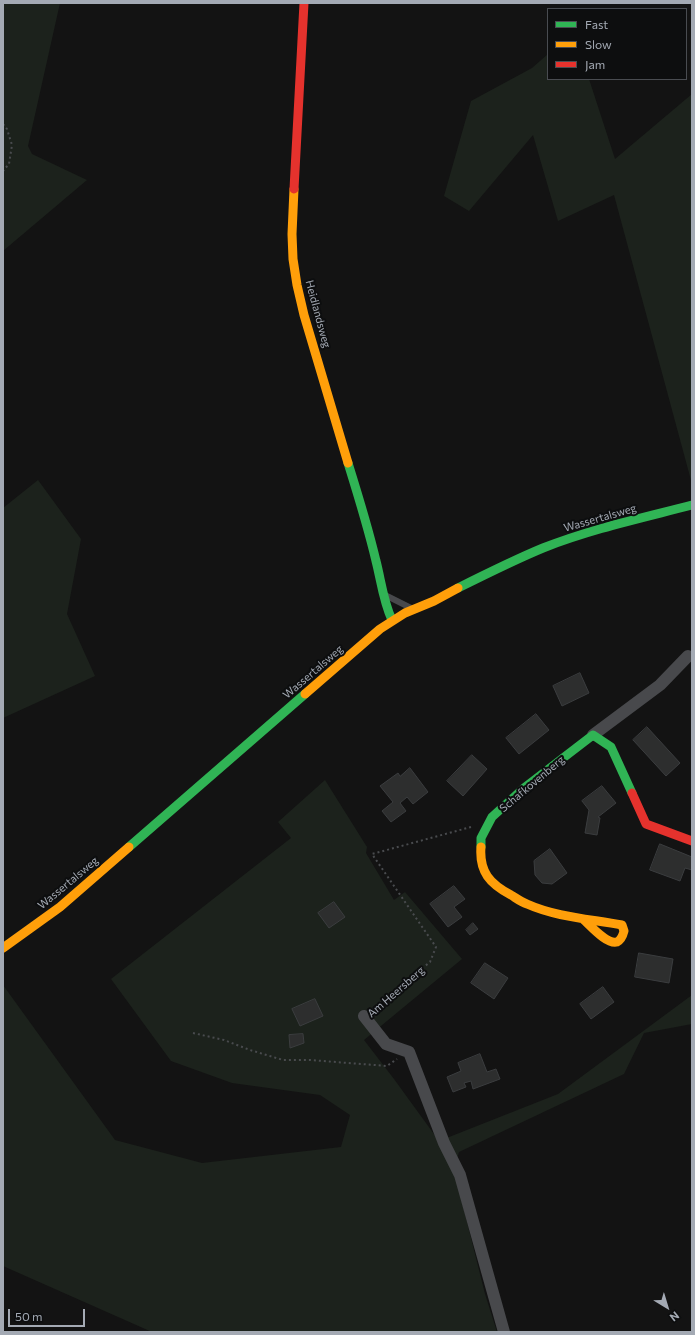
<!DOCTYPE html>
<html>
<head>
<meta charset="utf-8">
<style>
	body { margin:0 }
	#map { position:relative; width:695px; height:1335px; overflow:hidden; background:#131313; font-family:Commissioner,sans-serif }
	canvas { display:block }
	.frame { position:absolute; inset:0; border:4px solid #a4aab4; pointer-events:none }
	.legend { position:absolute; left:547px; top:8px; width:140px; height:72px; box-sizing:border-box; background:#0d0e0f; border:1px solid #494c51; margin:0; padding:5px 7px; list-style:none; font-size:12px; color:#a4aab4 }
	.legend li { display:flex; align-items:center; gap:8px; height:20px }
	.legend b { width:20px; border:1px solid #494c51 }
	.north { position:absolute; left:647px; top:1287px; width:40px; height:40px; -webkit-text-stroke:3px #0d0e0f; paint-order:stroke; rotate:142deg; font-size:11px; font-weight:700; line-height:16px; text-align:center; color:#a4aab4 }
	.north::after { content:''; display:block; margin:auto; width:14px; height:18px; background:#a4aab4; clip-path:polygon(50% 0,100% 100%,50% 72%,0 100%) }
	.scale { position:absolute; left:8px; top:1309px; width:77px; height:18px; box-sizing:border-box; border:2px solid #a4aab4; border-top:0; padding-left:5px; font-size:12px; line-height:14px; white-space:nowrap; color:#a4aab4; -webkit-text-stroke:3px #0d0e0f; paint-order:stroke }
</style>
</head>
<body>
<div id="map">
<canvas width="695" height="1335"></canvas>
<div class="frame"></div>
<ul class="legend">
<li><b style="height:5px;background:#30b455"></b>Fast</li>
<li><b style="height:5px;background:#ff9f0a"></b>Slow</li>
<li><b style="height:5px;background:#e5322d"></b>Jam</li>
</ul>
<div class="north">N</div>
<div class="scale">50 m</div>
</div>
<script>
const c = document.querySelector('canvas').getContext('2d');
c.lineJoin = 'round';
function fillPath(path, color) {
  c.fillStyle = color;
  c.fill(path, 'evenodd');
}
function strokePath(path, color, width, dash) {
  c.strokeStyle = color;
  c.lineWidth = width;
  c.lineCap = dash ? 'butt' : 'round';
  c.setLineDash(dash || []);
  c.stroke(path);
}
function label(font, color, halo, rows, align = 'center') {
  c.font = font + ' Commissioner,sans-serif';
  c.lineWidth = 4;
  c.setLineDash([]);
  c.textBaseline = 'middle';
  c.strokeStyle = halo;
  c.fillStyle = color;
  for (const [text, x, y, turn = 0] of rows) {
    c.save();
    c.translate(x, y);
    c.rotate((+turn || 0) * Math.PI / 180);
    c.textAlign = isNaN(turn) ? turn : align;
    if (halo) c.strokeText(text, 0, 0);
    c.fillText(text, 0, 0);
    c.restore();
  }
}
fillPath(new Path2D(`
	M3 3H60L28 146 32 154 87 180 3 251Z
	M548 54V79H589L615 159 692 94V484L614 195 558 221 533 135 469 211 444 196 471 101 532 68Z
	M38 480 81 539 67 614 95 676 3 718V508Z
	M325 780 367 847 366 853 394 900 405 892 462 959 364 1040 394 1079 439 1141 558 1094 692 995V1024L644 1033 624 1074 459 1152 454 1170 485 1294 497 1332H152L3 1266V985L115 1140 202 1163 341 1147 350 1115 320 1095 232 1083 171 1061 111 979 291 838 278 822Z`), '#1c221c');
const building = new Path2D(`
	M580 673 589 693 562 706 553 686Z
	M536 714 549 730 519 754 506 738Z
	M647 727 680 763 666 776 633 740Z
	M472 755 487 769 463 796 447 781Z
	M410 768 428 792 413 804 407 797 400 803 406 811 391 822 382 811 393 802 380 786 398 773 400 776Z
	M602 786 616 803 598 817 600 818 597 835 585 833 589 810 582 801Z
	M660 844 692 857V870L685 868 680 881 650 870Z
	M550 849 567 873 552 884 542 883 535 875 534 861Z
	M454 886 465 899 454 907 462 917 448 927 430 904Z
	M334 902 345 917 329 928 318 913Z
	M473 923 478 929 470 935 466 930Z
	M639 953 673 959 669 983 635 977Z
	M485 963 508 978 494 999 471 983Z
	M603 987 614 1002 591 1019 580 1004Z
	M315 999 323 1016 300 1026 292 1009Z
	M303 1034 304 1043 290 1048 289 1035Z
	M480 1054 487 1072 496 1069 500 1079 473 1089 471 1081 464 1083 466 1087 453 1092 447 1077 461 1071 458 1063Z`);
fillPath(building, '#2d2e2e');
strokePath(building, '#3b3d3f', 1);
strokePath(new Path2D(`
	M3 124 7 129 12 145 9 164 3 171
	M372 1010 430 962 436 947 372 854 471 827
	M193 1033 224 1040 250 1050 283 1060H310L387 1066 397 1059`), '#494b4e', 2, [2, 3]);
strokePath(new Path2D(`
	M387 596 411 608`), '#48494c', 6);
strokePath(new Path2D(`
	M593 735 660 685 688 656
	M364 1016 386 1044 409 1052 444 1143 460 1175 504 1332`), '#48494c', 12);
strokePath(new Path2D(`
	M348 463C358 495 368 527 376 561 381 580 383 601 392 620
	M458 588C486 574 514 560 543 548 591 529 642 518 692 505
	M129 847 305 694
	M481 847V838L492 817 524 788 593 735 611 747 632 793`), '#30b455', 9);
strokePath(new Path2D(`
	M294 189 292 234 293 259 297 285 304 315 348 463
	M305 694 380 629 405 613 434 601 458 588
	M481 847C479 872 490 884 511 895 516 898 521 902 527 904 556 917 590 919 622 925L624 931C623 935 621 940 617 942 607 945 590 925 583 919
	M3 948 60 907 129 847`), '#ff9f0a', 9);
strokePath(new Path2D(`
	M294 189 304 3
	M632 793 646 824 692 841`), '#e5322d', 9);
label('11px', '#a4aab4', '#0d0e0f', [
	["Heidlandsweg",318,314,75],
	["Wassertalsweg",600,518,-16],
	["Wassertalsweg",313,672,-41],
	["Schafkovenberg",532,784,-40],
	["Wassertalsweg",68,883,-40],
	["Am Heersberg",396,992,-41]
]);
</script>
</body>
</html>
